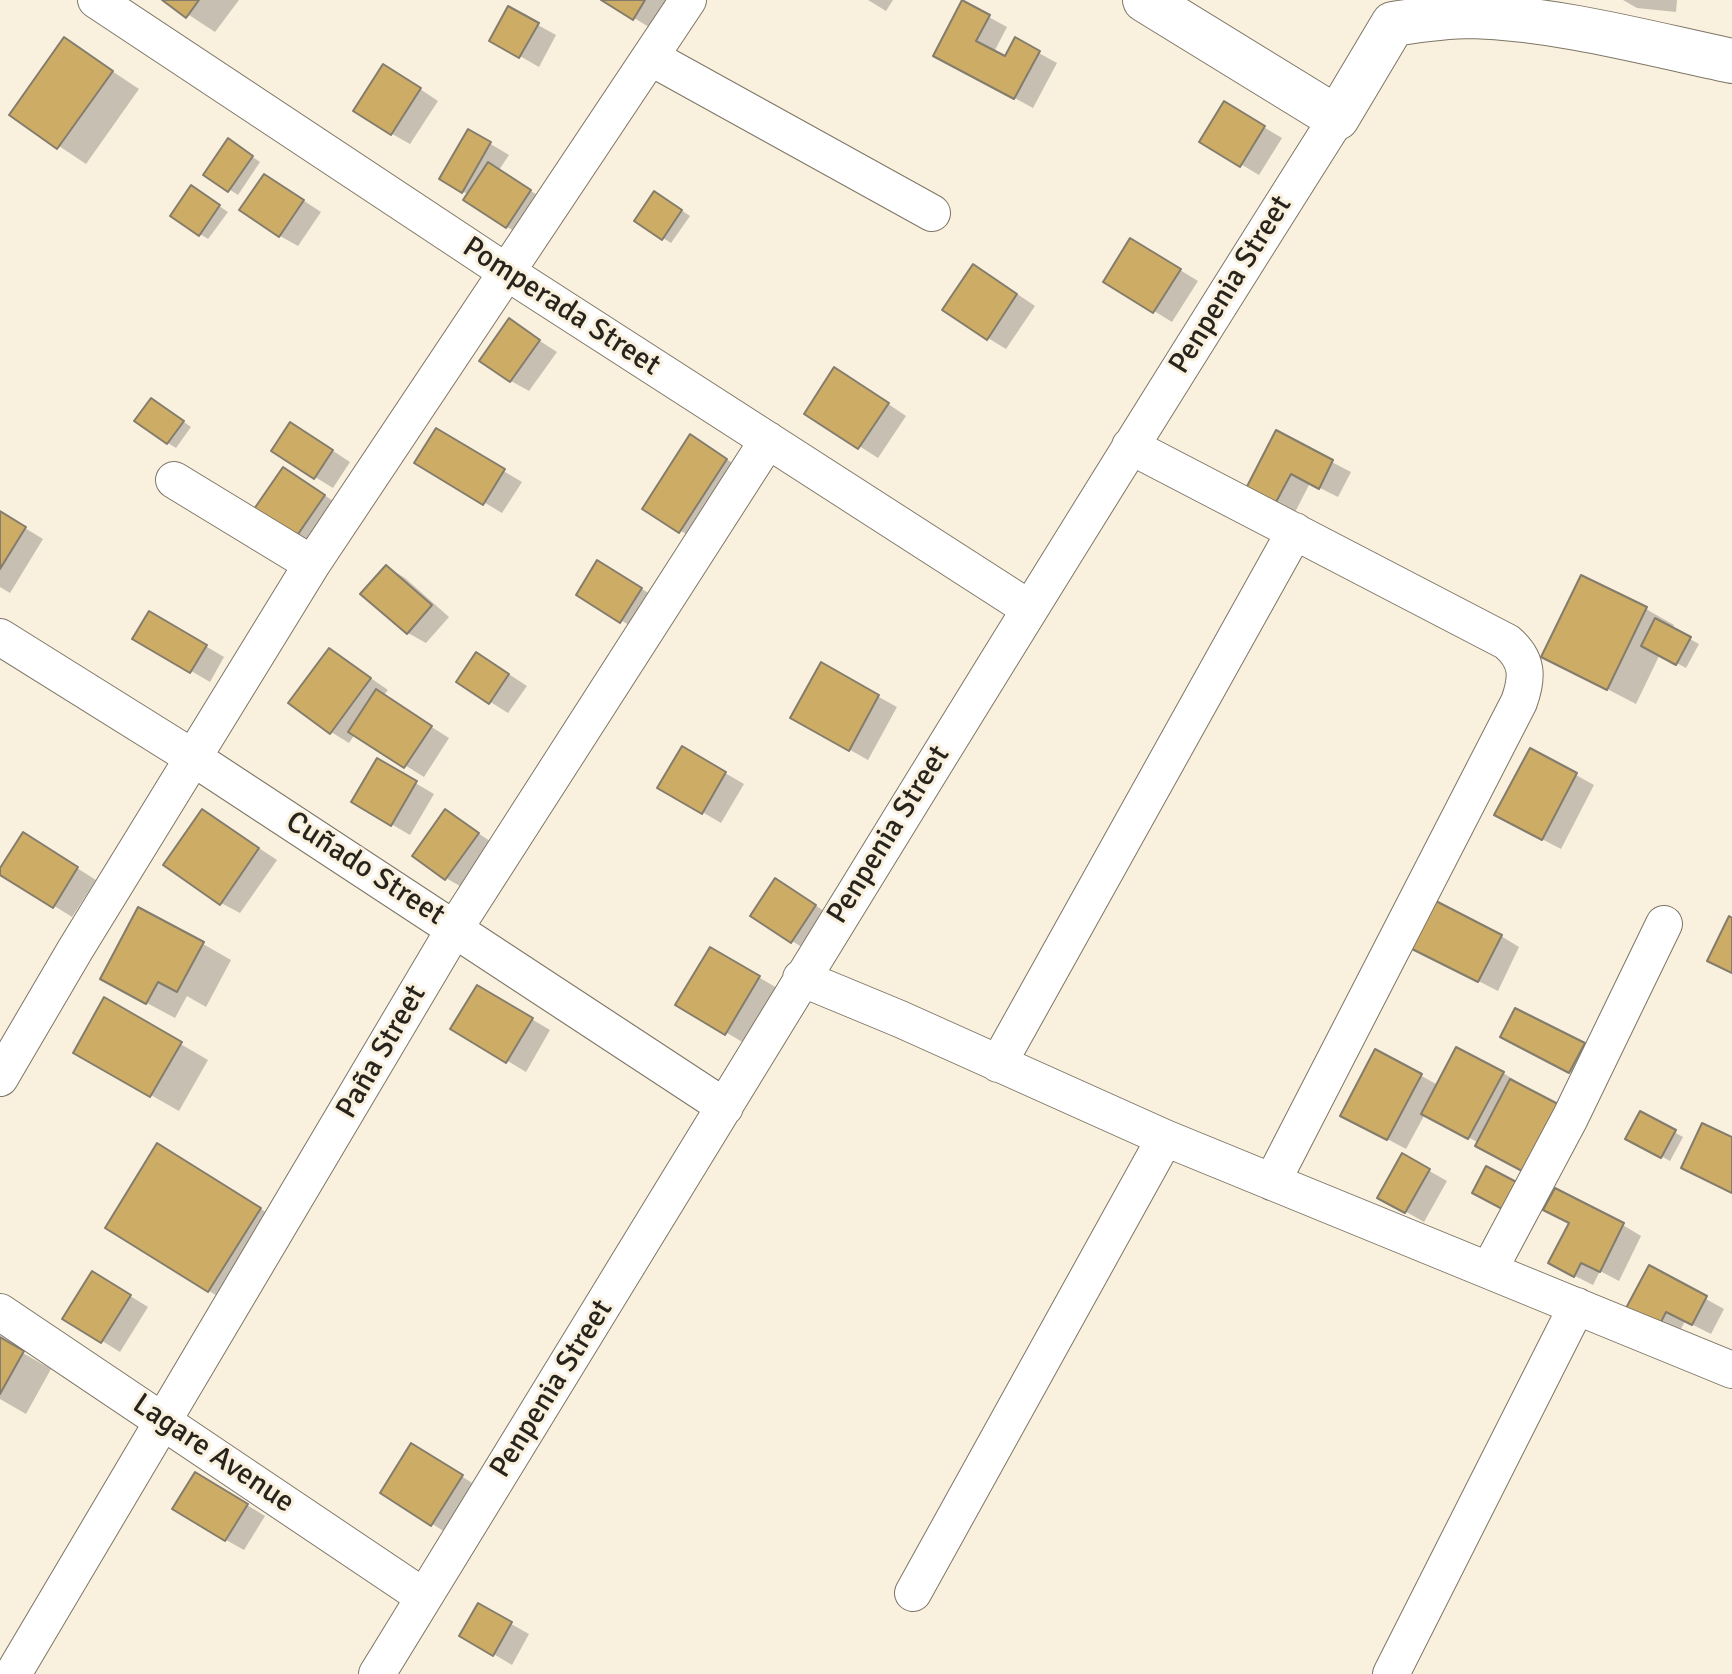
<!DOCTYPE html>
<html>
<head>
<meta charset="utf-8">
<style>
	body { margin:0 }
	canvas { display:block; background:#f9f0de }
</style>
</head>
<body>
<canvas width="1732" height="1674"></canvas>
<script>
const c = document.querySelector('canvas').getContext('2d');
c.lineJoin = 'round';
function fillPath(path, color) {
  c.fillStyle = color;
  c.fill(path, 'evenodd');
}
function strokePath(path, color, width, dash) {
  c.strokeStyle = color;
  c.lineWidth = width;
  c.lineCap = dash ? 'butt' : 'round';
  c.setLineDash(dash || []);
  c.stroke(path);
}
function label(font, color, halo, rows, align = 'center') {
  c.font = font + ' Signika,sans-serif';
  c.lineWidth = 6;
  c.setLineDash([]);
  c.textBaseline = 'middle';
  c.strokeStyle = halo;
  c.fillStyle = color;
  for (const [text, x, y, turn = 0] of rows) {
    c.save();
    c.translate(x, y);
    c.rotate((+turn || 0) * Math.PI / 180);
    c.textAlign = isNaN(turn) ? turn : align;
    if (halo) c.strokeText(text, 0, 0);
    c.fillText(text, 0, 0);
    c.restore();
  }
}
fillPath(new Path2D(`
	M166 0H239L215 32Z
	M605 0H670L652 29Z
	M868 0H893L886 11Z
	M1623 0H1677L1676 12 1637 8Z
	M963 3 1007 27 994 52 1005 58 1015 40 1057 63 1033 108 954 65Z
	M509 9 556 35 539 67 492 40Z
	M64 39 139 89 86 164 11 114Z
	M402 77 438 101 410 144 392 134Z
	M1225 104 1282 138 1259 175 1202 141Z
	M469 131 509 155 499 170 548 202 525 237 507 227 469 195 441 179Z
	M237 146 260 162 238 195 206 174Z
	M283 187 321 212 298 246 280 236Z
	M200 193 228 212 208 239 200 234Z
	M663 198 690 216 671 243 663 238Z
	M1149 251 1198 281 1172 322 1154 311Z
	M992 277 1035 306 1006 349 988 338Z
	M509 321 557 352 529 391 511 381Z
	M853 380 906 416 878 458 807 413Z
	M160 405 191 427 176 448 168 443Z
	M436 431 522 482 502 513 417 462Z
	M1276 433 1351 472 1338 497 1310 483 1288 526 1241 501Z
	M309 435 350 462 333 488 315 477Z
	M709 448 745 471 699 542 644 508Z
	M302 480 342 507 313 549 295 538Z
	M0 513 43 539 10 593 0 587Z
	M387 567 405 578 449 617 426 643 408 633Z
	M616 573 660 600 640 632 579 594Z
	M1582 577 1646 609 1674 625 1672 629 1699 644 1686 668 1660 654 1636 704 1544 656Z
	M150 613 224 657 210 682 135 638Z
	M330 650 388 690 383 696 449 738 424 777 355 734 349 743 331 732Z
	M495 665 527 686 508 713 459 682Z
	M821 665 897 707 868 760 793 718Z
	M682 748 744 784 721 823 660 787Z
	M378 761 434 794 410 835 353 802Z
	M1576 775 1594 785 1561 849 1515 825Z
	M446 812 496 845 465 889 446 878Z
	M221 823 277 860 240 913 221 903Z
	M42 846 96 880 72 917 0 872Z
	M794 891 833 917 810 952 792 941Z
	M1501 936 1519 947 1498 991 1431 957Z
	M203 944 231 960 206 1007 187 996 175 1018 130 994Z
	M711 949 777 988 744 1043 678 1004Z
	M478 987 550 1030 526 1072 453 1028Z
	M105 1000 208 1060 179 1111 75 1052Z
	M1584 1045 1602 1056 1589 1082 1521 1047Z
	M1376 1051 1438 1085 1503 1073 1521 1084 1479 1143 1425 1114 1406 1149 1361 1125Z
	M1641 1114 1683 1137 1670 1161 1628 1138Z
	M1403 1156 1447 1181 1424 1222 1380 1197Z
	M186 1162 288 1226 236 1307 209 1291Z
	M1623 1225 1641 1236 1619 1281 1600 1271 1593 1285 1569 1273Z
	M1650 1268 1724 1309 1711 1334 1685 1321 1677 1337 1646 1320Z
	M111 1284 148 1307 120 1352 65 1318Z
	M0 1340 51 1369 26 1414 0 1399Z
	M430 1456 480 1488 450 1535 382 1493Z
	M214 1485 265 1516 244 1550 226 1540Z
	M479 1606 529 1634 512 1665 462 1635Z`), '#0003');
const building = new Path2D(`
	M162 0H199L186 18Z
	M601 0H645L633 20Z
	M962 0 990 15 976 41 1005 56 1015 37 1040 51 1014 99 933 56Z
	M508 6 539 23 519 58 489 41Z
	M64 37 113 71 57 149 9 115Z
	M383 64 421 88 391 135 353 111Z
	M1224 101 1265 126 1240 167 1199 142Z
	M468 129 491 142 462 193 439 179Z
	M228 138 253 156 228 192 203 175Z
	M488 162 531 190 506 228 463 200Z
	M264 174 304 200 279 237 239 210Z
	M191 185 220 205 199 236 170 216Z
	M654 191 682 210 662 240 634 221Z
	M1130 238 1181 269 1153 313 1103 282Z
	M973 264 1017 294 987 340 942 310Z
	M509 318 540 340 510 382 479 361Z
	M834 367 889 403 858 449 804 414Z
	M151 398 184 421 167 444 134 421Z
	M290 422 333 450 314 479 271 451Z
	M436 428 505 469 483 505 414 463Z
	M1276 430 1333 460 1319 489 1291 474 1268 517 1239 502Z
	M690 434 727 459 679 533 642 509Z
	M283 467 325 495 294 540 252 512Z
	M0 511 26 527 0 569Z
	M597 560 642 588 620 623 576 595Z
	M386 565 432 605 407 634 360 594Z
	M1581 575 1647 607 1607 690 1541 657Z
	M149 611 207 645 190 673 132 639Z
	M1655 618 1691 637 1676 665 1641 646Z
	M329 648 371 678 330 734 288 703Z
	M476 652 509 674 489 704 456 682Z
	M821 662 879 695 849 751 790 718Z
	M376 689 432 726 404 768 348 732Z
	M682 746 726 772 702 814 657 788Z
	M1530 748 1577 773 1542 840 1494 815Z
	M377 758 417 781 391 826 351 802Z
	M202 809 259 848 220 905 163 865Z
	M445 809 479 833 445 880 412 856Z
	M23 832 78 867 53 908 0 875V868Z
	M775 878 816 905 791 943 750 916Z
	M1434 900 1502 935 1478 982 1410 948Z
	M138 907 204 942 177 992 158 982 146 1004 100 979Z
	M1729 916 1732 918V973L1707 961Z
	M710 947 760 976 725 1035 675 1005Z
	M477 985 533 1018 506 1063 450 1029Z
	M104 997 182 1042 150 1097 73 1053Z
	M1515 1008 1585 1043 1569 1073 1500 1037Z
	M1456 1047 1504 1072 1468 1139 1421 1114Z
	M1375 1049 1422 1074 1387 1140 1340 1116Z
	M1510 1079 1558 1104 1522 1171 1475 1146Z
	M1640 1111 1676 1130 1661 1158 1625 1139Z
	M1702 1123 1732 1137V1193L1681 1168Z
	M157 1143 261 1208 208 1292 105 1228Z
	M1402 1153 1430 1169 1405 1213 1377 1198Z
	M1486 1166 1522 1185 1508 1212 1472 1193Z
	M1555 1188 1624 1223 1600 1272 1581 1263 1574 1277 1548 1263 1569 1223 1543 1210Z
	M1649 1265 1707 1296 1692 1325 1666 1312 1658 1328 1625 1310Z
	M92 1271 131 1295 101 1343 62 1319Z
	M0 1337 24 1351 0 1394Z
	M411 1443 463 1475 431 1526 380 1493Z
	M195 1472 248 1504 225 1541 172 1509Z
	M478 1603 512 1622 493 1656 459 1636Z`);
fillPath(building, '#cdac65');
strokePath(building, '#847c6c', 2);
const minor = new Path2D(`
	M96 0 505 271 1030 609
	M650 57 932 213
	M1130 446 1507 642C1528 660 1528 677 1519 702L1272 1182
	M174 480 312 564
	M0 637 192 757 725 1107
	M801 978 900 1019 1165 1138 1732 1370
	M998 1064 1295 531
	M0 1078 75 950 312 564 688 0
	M1489 1270 1570 1118 1664 924
	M0 1312 424 1597
	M913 1593 1165 1138
	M13 1674 455 928 768 440
	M377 1674C696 1154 1011 633 1337 118
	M1391 1674 1577 1306`);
const tertiary = new Path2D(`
	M1145 0 1337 118 1393 24C1419 20 1446 16 1472 16 1560 19 1647 43 1732 61`);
strokePath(minor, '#7e7666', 38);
strokePath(tertiary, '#7e7666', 46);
strokePath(minor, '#fff', 36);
strokePath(tertiary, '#fff', 44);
label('30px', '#27231d', '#f9f0de', [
	["Penpenia Street",1231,285,-58],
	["Pomperada Street",561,307,33],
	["Penpenia Street",889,835,-58],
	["Cuñado Street",365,869,33],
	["Paña Street",382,1052,-60],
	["Penpenia Street",552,1389,-58],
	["Lagare Avenue",213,1454,34]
]);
</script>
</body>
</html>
